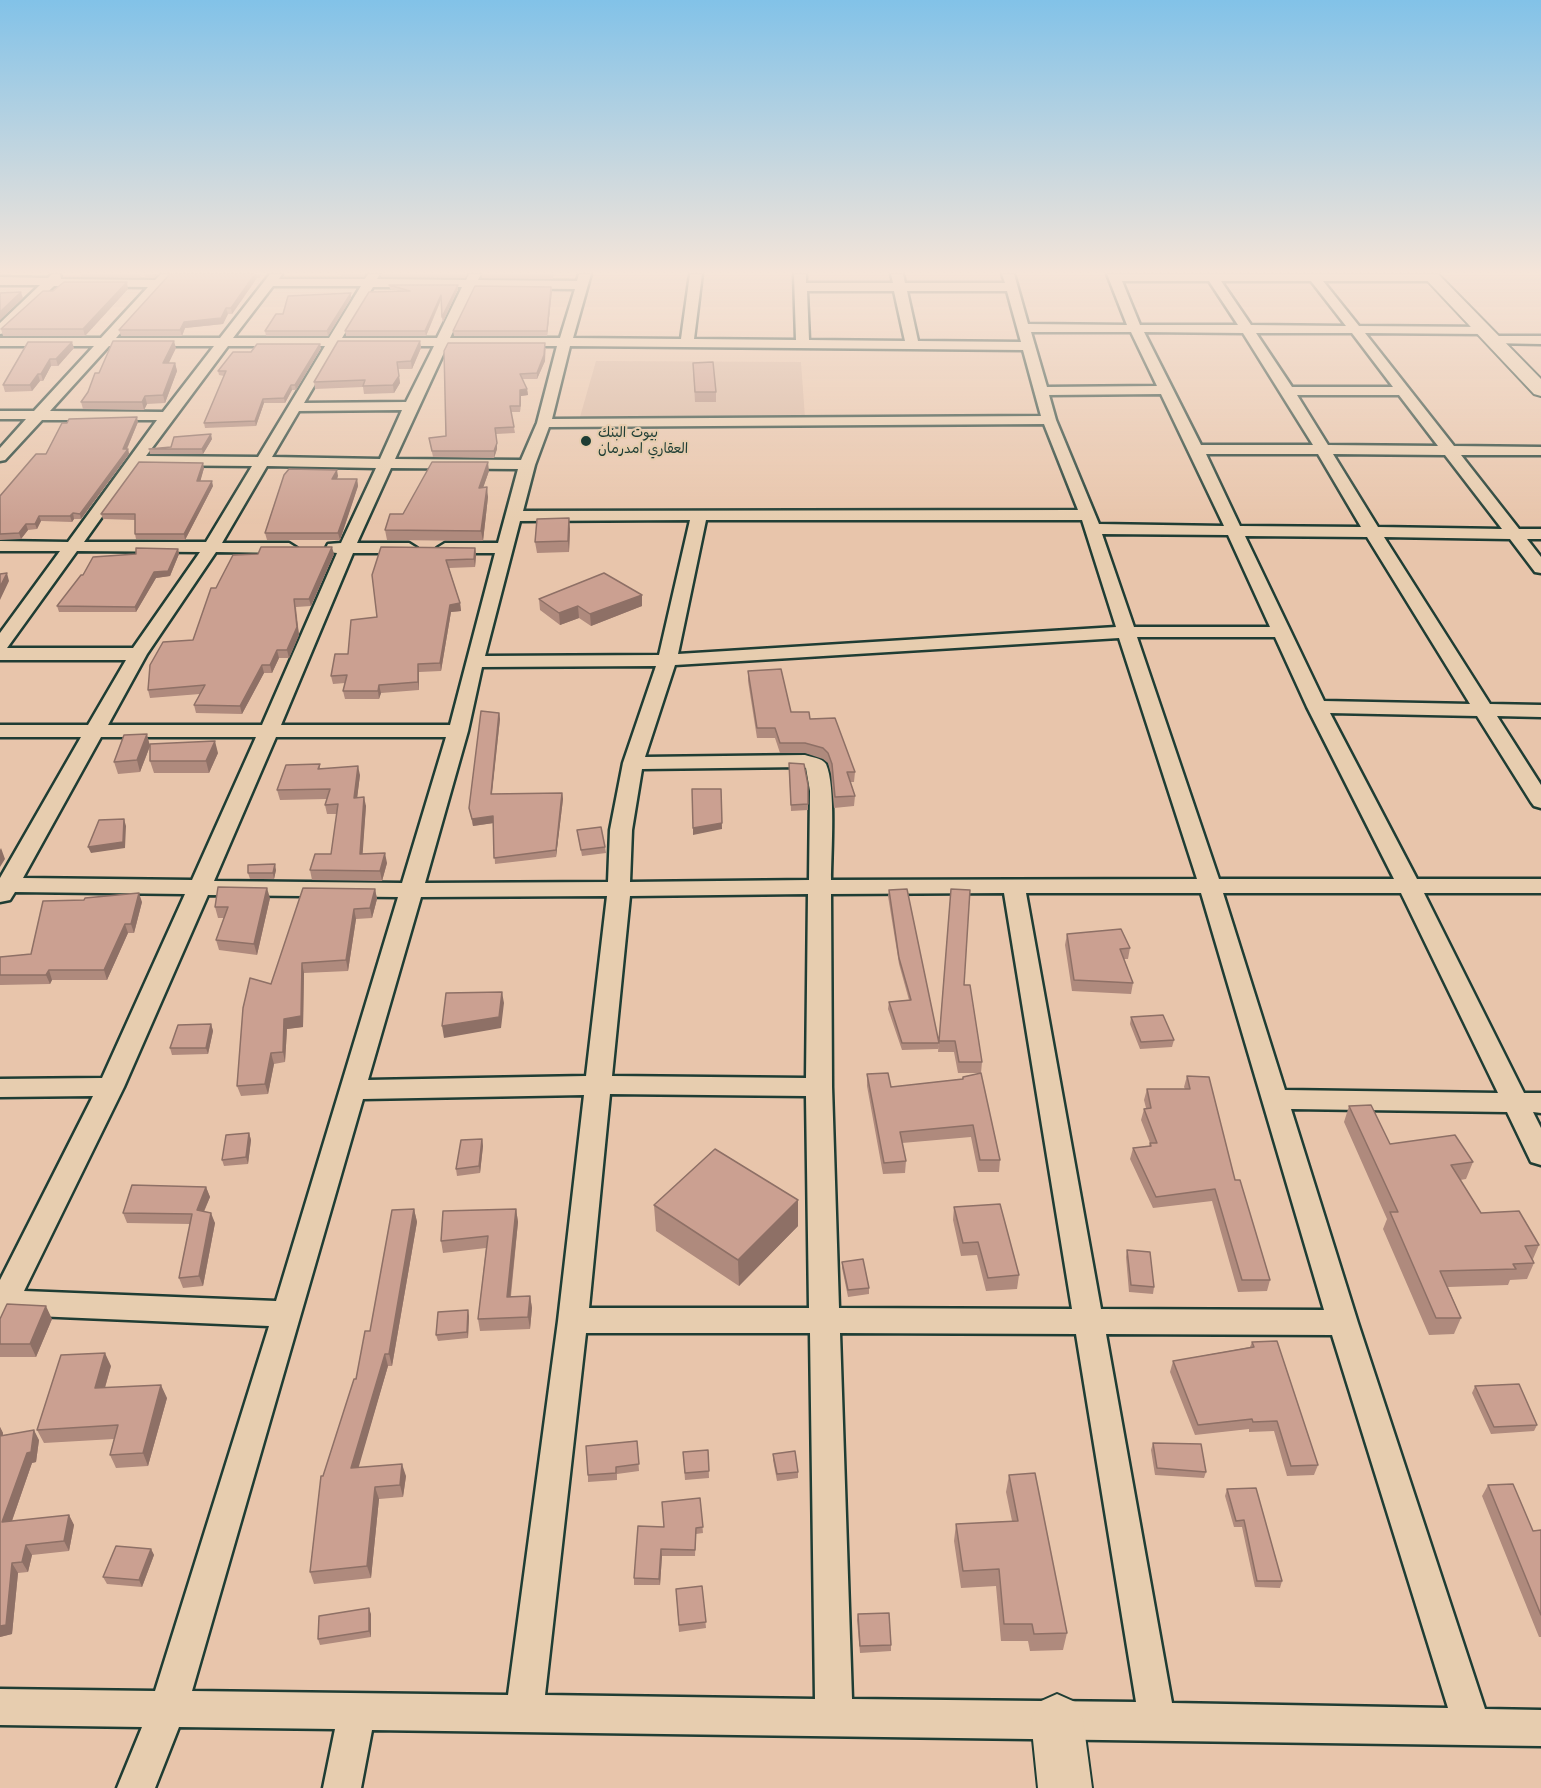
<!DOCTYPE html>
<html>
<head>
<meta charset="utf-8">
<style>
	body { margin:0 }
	canvas { display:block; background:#e8c5ab }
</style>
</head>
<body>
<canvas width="1541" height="1788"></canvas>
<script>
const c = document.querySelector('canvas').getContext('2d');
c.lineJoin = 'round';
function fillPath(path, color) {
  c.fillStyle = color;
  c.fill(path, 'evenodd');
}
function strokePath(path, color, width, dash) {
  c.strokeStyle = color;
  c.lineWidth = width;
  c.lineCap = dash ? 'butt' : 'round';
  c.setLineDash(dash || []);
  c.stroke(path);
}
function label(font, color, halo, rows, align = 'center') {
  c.font = font + ' "Shantell Sans","Playpen Sans Arabic",sans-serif';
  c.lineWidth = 4.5;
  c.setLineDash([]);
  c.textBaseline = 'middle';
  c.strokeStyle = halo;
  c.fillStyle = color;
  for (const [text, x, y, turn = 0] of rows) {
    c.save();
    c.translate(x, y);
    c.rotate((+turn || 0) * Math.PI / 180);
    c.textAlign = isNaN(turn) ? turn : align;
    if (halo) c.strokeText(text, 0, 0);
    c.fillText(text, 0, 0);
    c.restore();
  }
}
fillPath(new Path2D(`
	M596 361 801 362 805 418 580 417Z`), '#d7b59f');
const street = new Path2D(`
	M52 274H60L61 279 155 280 161 274H173L116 338H220L270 274H282L279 279H365L368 274H380L377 279 466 280 469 274H481L478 280 577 281 579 274H591L573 338 681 339 690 274H702L694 339 796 340 794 274H806V283H893L891 274H903L905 283H1005L1002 274H1014L1028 324 1127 325 1107 274H1437V280L1433 281H1323L1359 326 1489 327 1490 330 1489 333 1484 334 1365 333 1454 446 1541 447V455H1461L1519 529H1541V539H1527L1541 557V573L1535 572 1510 539 1384 537 1490 704 1541 705V717L1497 716 1541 785V808L1534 806 1531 802 1477 716 1330 713 1417 879H1541V893H1424L1524 1093H1541V1113L1533 1112 1541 1128V1165L1531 1162 1507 1112 1291 1109 1358 1323 1485 1709 1541 1710V1746L372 1730 361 1788H323L335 1729 179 1727 155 1788H117L142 1727 0 1725V1689L155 1691 269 1326 12 1315 10 1318 0 1321V1280L93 1096 0 1097V1079L102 1078 185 894 15 892 10 900 0 902V878L81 737H0V725H88L126 660H0V633L60 551H0V541L68 542 157 420H42L5 460 0 461V448L26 419H0V411H34L94 346H0V338H101L148 287 54 286 5 333 0 334V323L40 285H0V277L48 278ZM1122 281H1209L1238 325H1140ZM1221 281H1311L1346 326 1251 325ZM273 286H361L329 338H233ZM373 287H462L437 338H342ZM474 288 575 289 560 338H450ZM807 291H894L905 341 809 340ZM907 291H1007L1021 342 918 341ZM1031 332H1131L1157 386 1047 387ZM1144 332 1243 333 1313 445H1201ZM1256 333H1352L1393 387H1292ZM109 346H214L163 412 50 411ZM228 346H325L258 457 146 456ZM338 346H434L406 402 304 403ZM447 346H557L537 423 521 460 395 459ZM570 346 1023 350 1041 416 552 419ZM1161 394 1224 526 1099 524 1056 420 1049 395ZM1297 395H1399L1438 446 1328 445ZM402 410 380 459 272 457 299 411ZM1044 424 1078 510 523 511 535 465 549 427ZM1206 454H1318L1361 527 1240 526ZM1333 454 1445 455 1502 529 1378 527ZM139 465 252 466 206 542H84ZM267 466 376 468 341 543 328 544 326 548 328 552 337 553 262 725H108L147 654 216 552 289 553 297 548 289 543H222ZM391 468 518 469 498 543H445L437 548 445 553H495L450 725H281L353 553H409L417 548 409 543H357ZM690 520 659 655 485 656 520 521ZM706 520H1082L1116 627 678 654ZM1102 534 1228 535 1270 627H1134ZM1245 536 1367 537 1470 704 1324 701ZM77 551 200 552 133 648H7ZM1137 637H1275L1307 707 1394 879H1219ZM1119 638 1197 879 831 880C831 854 836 786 826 764 822 758 811 757 805 755L645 757 675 665ZM656 666 623 763 610 830 608 882 425 883 468 731 482 667ZM101 737H256L192 880 23 878ZM276 737H446L402 883 214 881ZM803 767 806 768 810 791 809 880 630 882 632 830 642 769ZM1004 893 1072 1309 839 1308 832 1087 831 894ZM1026 893H1201L1324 1310 1101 1309ZM1223 893H1401L1498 1093 1285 1090ZM808 894 806 1078 612 1076 630 896ZM208 895 398 897 276 1301 24 1291 124 1087ZM607 896 586 1076 368 1080 421 897ZM610 1094 806 1096 809 1308H589ZM584 1095 558 1321 508 1695 192 1691 363 1099ZM586 1333H810L815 1699 545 1695ZM840 1333 1076 1334 1136 1702 852 1699ZM1106 1334 1332 1335 1448 1708 1172 1703Z
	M1494 336H1541V344L1489 343 1488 340 1489 337Z`);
const secondary = new Path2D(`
	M1421 274H1438L1541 379V396L1534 394Z
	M1057 1694 1075 1702 1083 1720 1092 1788H1038L1031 1720 1039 1702Z`);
strokePath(street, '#1f3d34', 5);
strokePath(secondary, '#1f3d34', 4);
fillPath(street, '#e7cdaf');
fillPath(secondary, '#e7cdaf');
fillPath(new Path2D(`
	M80 274H142L139 278 81 277Z
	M144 274H159L154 278H145Z
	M170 274H261L260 278H257L232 314H228L223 324 185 328 182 336H121L119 330Z
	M334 274H366L364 277H345Z
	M380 274H468L465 278 381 277Z
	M481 274H554L553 279 482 278Z
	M389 285 458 289 443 322 441 300 426 336H346L345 331 397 291 390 289Z
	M128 289 85 336H3L1 329Z
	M552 291 547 336H454L453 331Z
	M351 298 328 336H266L265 331 283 314Z
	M420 341 421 348 412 369H398L400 383 394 393 364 394 363 387 315 389 314 382Z
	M28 342 74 348 58 366H51L43 381H40L32 391 5 392 3 385Z
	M176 348 168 363H175L177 371 165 403 147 404 144 410 83 409 81 402 88 392 99 373Z
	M321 348 296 390H292L285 403H264L256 426 205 428 204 423 224 376 219 375 218 371 251 352Z
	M546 348 545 361 537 379H522L527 389 528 395 521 396 520 412H511L515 433 496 434 497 449 494 458 433 457 429 438 446 436Z
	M693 363 716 392V402H695Z
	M138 422 127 449H128L129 454 81 519H74L72 522 41 521 37 529 28 530 21 539 0 540V496L46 454Z
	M212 439 203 454H150L149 449 171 447Z
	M204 468 200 481 213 486 185 540 136 539 135 534V520L103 519 101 514Z
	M489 471 483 487 488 497 483 541 387 540 385 530 403 514Z
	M338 476 337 479H357L358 486 340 540H267L265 533Z
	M570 529 569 552 537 553 535 542Z
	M475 548 476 555 475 567 449 568 460 603 461 611 451 612 441 671 419 672V690L381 693 379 699H345L343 691 345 683 333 684 331 676 348 654 377 617 372 575Z
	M178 549 179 554 170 576 156 578 136 612H59L57 606 83 575 136 554Z
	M334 554 311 606 296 607 299 635 289 658H279L272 673H264L242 714 196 713 194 705 200 694 150 698 148 690 193 640 216 588Z
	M642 595V606L591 626 579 618 560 625 540 610 539 599Z
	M748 671 791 712 810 719 855 772 854 782H850L855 796 854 806 834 808 831 774 828 763 823 759 805 753H780L775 738H757L748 681Z
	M499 713 500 719 492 794 562 793 563 799 556 857 495 864 493 823 473 826 469 808Z
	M150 744 218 753 209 773H154L150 761V746L140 772 118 774 114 762Z
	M320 764V769L360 775 357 798 366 806 362 854 387 863 382 881 312 880 310 870 331 854 337 814H327L325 805 327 799 280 800 277 790Z
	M789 769 808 785V810L791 811Z
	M577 830 605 847 606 853 582 856Z
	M276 870 274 879H250L248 873Z
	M375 889 377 899 372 918 356 919 348 971 304 973 303 1027 287 1029 285 1062 274 1064 268 1094 241 1096 237 1086 271 984Z
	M951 889 964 985 982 1062 981 1073H958L954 1052H938Z
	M889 890 939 1043 938 1049 902 1050 888 1009 889 1002 909 1000 899 964 888 896Z
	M270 898 257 955 219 950 216 940 224 918H218L215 907Z
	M142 902 134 933H128L107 980H52L50 984 0 985V957L31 954Z
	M1067 934 1130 948 1128 959H1124L1133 983 1131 994 1072 991 1065 945Z
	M1131 1017 1174 1040 1172 1047 1140 1049 1130 1024Z
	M211 1024 213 1031 208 1054 172 1055 170 1048Z
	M867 1074 891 1087 962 1079 963 1077 1000 1160 999 1172H978L971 1137 902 1143 906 1161 905 1173 883 1174 867 1086Z
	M1187 1076 1235 1180 1270 1280 1267 1291 1238 1292 1212 1201 1153 1208 1130 1159 1133 1148 1149 1146 1150 1143 1141 1120 1144 1109 1146 1108 1144 1100 1147 1089H1185L1184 1087Z
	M1349 1106 1390 1144 1473 1162 1466 1179 1460 1180 1481 1213 1539 1245 1533 1259 1534 1263 1527 1279 1510 1280 1508 1285 1448 1287 1461 1318 1454 1334 1429 1335 1383 1229 1387 1219 1344 1122Z
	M249 1133 251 1140 248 1164 224 1166 222 1160Z
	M482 1139 483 1146 480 1173 457 1176 456 1169Z
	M206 1187 210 1197 204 1212 215 1223 203 1286 183 1288 179 1278 190 1224 127 1223 123 1213Z
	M654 1205 798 1226 739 1286 656 1231Z
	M954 1207 1019 1275 1017 1289 986 1291 977 1255 961 1256 953 1220Z
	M414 1209 417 1222 392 1366H388L358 1467 406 1476 403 1497 379 1499 371 1578 314 1584 310 1572 323 1476 356 1379 370 1331Z
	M516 1209 518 1222 511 1296H530L532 1308 530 1329 480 1331 478 1319 486 1248 443 1253 441 1241Z
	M1127 1250 1154 1287 1153 1294 1129 1292 1126 1257Z
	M842 1262 869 1288V1294L848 1297 842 1268Z
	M469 1316 468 1338 438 1341 436 1335Z
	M0 1319H52L36 1357H0Z
	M1252 1342 1318 1465 1314 1475 1287 1476 1274 1431 1249 1432V1429L1195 1435 1170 1372 1173 1361 1250 1347Z
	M111 1366 105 1388 167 1398 148 1466 116 1468 110 1455 114 1439 44 1443 37 1430Z
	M1475 1386 1537 1425 1534 1431 1491 1434 1472 1393Z
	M0 1427 3 1433V1436L39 1440 36 1462 32 1463 12 1521 69 1515 74 1525 69 1551 32 1555 28 1572 18 1573 12 1634 0 1637Z
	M637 1441 639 1471 617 1474V1480L588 1482V1475Z
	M1153 1443 1206 1472 1204 1478 1155 1475 1151 1450Z
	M708 1450 709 1478 685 1480 683 1452Z
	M773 1454 798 1472V1478L777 1481 773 1460Z
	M1009 1475 1067 1633 1063 1650 1030 1651 1028 1641H1001L996 1586 961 1588 954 1541 956 1524 1012 1521 1006 1492Z
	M1488 1485 1533 1531 1541 1530V1637H1539L1482 1496Z
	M1227 1489 1282 1581 1280 1588 1255 1587 1242 1527H1234L1225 1496Z
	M700 1498 703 1533 696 1534 695 1556H662L660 1585H634V1578L664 1527Z
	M151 1549 154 1555 142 1587 107 1584 103 1577Z
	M702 1586 706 1628 679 1632 676 1589Z
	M371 1614V1637L320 1645 318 1639Z
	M858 1614 891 1645V1651L860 1653 857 1620Z`), '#af8a7d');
fillPath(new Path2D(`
	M153 274H159L154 278Z
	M255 274H256L257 278 232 314 231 308Z
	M127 282 128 289 85 336 83 329Z
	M458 285V289L443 322 442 317Z
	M551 287 552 291 547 336V331Z
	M21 292 23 298 0 320V312Z
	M351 293V298L328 336 327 331Z
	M441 295V299L426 336 425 331Z
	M226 308 228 314 223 324 185 328 182 336 180 330 184 322Z
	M174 341 176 348 165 371 163 363Z
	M420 341 421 348 412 369 411 361Z
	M72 342 74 348 58 366 56 359Z
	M545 343V361L537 379V373Z
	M320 344 321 348 296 390 295 385Z
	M50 359 51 366 43 381 41 374Z
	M397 362 400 383 394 393 393 385Z
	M175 363 177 371 165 403 163 395Z
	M38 374 40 381 32 391 30 385Z
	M291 385 292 390 285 403 284 398Z
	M527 389 528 395 521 396 520 412V390Z
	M145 396 147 404 144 410 142 402Z
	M263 399 264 403 256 426 255 421Z
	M137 417 138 422 125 453 128 449 129 454 81 519 80 514 123 449Z
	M211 434 212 439 203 454 202 449Z
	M497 443V449L494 458V451Z
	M488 462 489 471 480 497 479 488Z
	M203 463 204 468 199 486 197 481Z
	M337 470 338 476 334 486 332 479Z
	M357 479 358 486 340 540 338 533Z
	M212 481 213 486 185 540 184 534Z
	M487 487 488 497 483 541 481 531Z
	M73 513 74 519 72 522 70 516Z
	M39 516 41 521 37 529 35 524Z
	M569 518 570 529 569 552 568 541Z
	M26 524 28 530 21 539 19 533Z
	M332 547 334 554 311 606 309 599Z
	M475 548 476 555 475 567 474 559Z
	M178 549 179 554 170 576 156 578 136 612 135 607 154 572Z
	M7 573 9 581 0 600V587Z
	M642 595V606L591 626 590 614Z
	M294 599 299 635 289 658 287 650Z
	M460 603 461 611 451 612 441 671 440 663 450 605Z
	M578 606 579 618 560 625 559 613Z
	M277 650 279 658 272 673 270 665Z
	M418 664 419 672V690L418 682Z
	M262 665 264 673 242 714 240 706Z
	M379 685 381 693 379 699 378 691Z
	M499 713 500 719 491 800V794Z
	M147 734 150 746 140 772 137 760Z
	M215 741 218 753 209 773 206 761Z
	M358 766 360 775 356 807 354 798Z
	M721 789 722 829 693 835V828Z
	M562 793 563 799 556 857V850Z
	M364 797 366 806 362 863 360 854Z
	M493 816 494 823 473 826 472 819Z
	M124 819 126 826 125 848 91 853 88 847Z
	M1 848 5 859 0 867V850Z
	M385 853 387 863 382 881 380 871Z
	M275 864 276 870 274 879 273 873Z
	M267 888 270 898 257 955 254 944Z
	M375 889 377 899 372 918 370 908Z
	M139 893 142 902 134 933 131 924Z
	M354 909 356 919 348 971 346 960Z
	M125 924 128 933 107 980 104 970Z
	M302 963 304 973 303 1027 287 1029 285 1062 283 1052 284 1019Z
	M49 970 52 980 50 984 46 975Z
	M502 992 504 1003 501 1028 444 1038 442 1026Z
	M211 1024 213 1031 208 1054 206 1048Z
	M271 1053 274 1064 268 1094 265 1084Z
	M249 1133 251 1140 248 1164 246 1157Z
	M482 1139 483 1146 480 1173 479 1166Z
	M206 1187 210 1197 200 1220 197 1210Z
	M798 1200V1226L739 1286 738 1260Z
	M414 1209 417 1222 392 1366 389 1354Z
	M516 1209 518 1222 509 1309 507 1297Z
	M211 1213 215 1223 203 1286 199 1276Z
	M530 1296 532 1308 530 1329 528 1317Z
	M46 1306 52 1319 36 1357 30 1344Z
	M468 1310 469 1316 468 1338 467 1332Z
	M105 1353 111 1366 101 1401 95 1388Z
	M385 1354 388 1366 355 1480 351 1468Z
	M161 1385 167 1398 148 1466 143 1453Z
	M0 1427 3 1433 1 1447 0 1445Z
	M34 1430 39 1440 36 1462 32 1463 8 1532 2 1522Z
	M402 1464 406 1476 403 1497 400 1485Z
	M375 1487 379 1499 371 1578 367 1566Z
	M69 1515 74 1525 69 1551 64 1541Z
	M26 1545 32 1555 28 1572 22 1562Z
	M151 1549 154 1555 142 1587 139 1580Z
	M661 1549 662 1556 660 1585 659 1579Z
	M12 1563 18 1573 12 1634 0 1637V1626Z
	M369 1608 371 1614V1637L369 1631Z`), '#8e7066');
const building = new Path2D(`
	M170 274H255L231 308H226L221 318 184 322 180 330H119Z
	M64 282H127L83 329H1L43 291H53Z
	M389 285H458L442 317 441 295 425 331H345L369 292 410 291Z
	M475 286 551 287 547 331H453Z
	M21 292 0 312V293Z
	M351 293 327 331H265L276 314H283L288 296Z
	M113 341H174L163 363H175L163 395 145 396 142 402H81L88 392 95 373H99Z
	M338 341H420L411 361 397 362 399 376 393 385 363 386 365 380 314 382Z
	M28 342H72L56 359H50L41 374H38L30 385H3Z
	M448 343H545L544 355 537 373 520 374 527 389 520 390V406H510L514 427 495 428 497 443 494 451H432L429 438 446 436 444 351Z
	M257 344H320L295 385H291L284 398 263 399 255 421 204 423 226 371H218L233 352H251Z
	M713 362 716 392H695L693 363Z
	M137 417 123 449H128L80 514 73 513 70 516H39L35 524H26L19 533 0 534V496L36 454H46L62 423H67L69 419Z
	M211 434 202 449H149L171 447 174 437Z
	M139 462 203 463 197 481H212L184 534H135V514H101Z
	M432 462H488L479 488 487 487 481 531 385 530 390 514H403Z
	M289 469 337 470 332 479H357L338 533H265L284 475Z
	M569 518 568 541 535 542 537 519Z
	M261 547H332L309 599H294L297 627 287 650H277L270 665H262L240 706 194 705 205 685 148 690 150 665 163 642 193 640 211 588H216L219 582 233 555 258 554Z
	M381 547 475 548 474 559 446 560 460 603 450 605 440 663 418 664V682L379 685 378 691H343L347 675 331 676 335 654H348L351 620 377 617 372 575Z
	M136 548 178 549 168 571 154 572 135 607 57 606 81 575H83L93 557 136 554Z
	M7 573 0 587V574Z
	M604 573 642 595 590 614 578 606 559 613 539 599Z
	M781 669 791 712H809L810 719 835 718 855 772H847L855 796 835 797 832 764 828 753 823 748 805 743H780L775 728H757L748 671Z
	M481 711 499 713 491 794 562 793 556 850 494 858 493 816 472 819 469 808Z
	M147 734 137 760 114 762 124 735Z
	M215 741 206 761H150V744Z
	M789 763 804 764 808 785V804L791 805Z
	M320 764 318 769 358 766 354 798 364 797 360 854 385 853 380 871 310 870 315 854H331L338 804 325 805 330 789 277 790 286 765Z
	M692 789H721L722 823 693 828Z
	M124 819 123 842 88 847 99 820Z
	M601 827 605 847 581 850 577 830Z
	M275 864 273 873H248V865Z
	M218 887 267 888 254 944 216 940 228 907H215Z
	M303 888 375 889 370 908 354 909 346 960 302 963 301 1016 284 1019 283 1052 271 1053 265 1084 237 1086 243 1008 250 978 271 984Z
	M907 889 939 1043H902L889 1002 911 1000 899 958 889 890Z
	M951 889 970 890 964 985H970L982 1062H959L955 1041H939Z
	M139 893 131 924H125L104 970H49L46 975H0V957L31 954 43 901 84 900 85 898Z
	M1121 929 1130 948 1120 949 1133 983 1074 980 1067 934Z
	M502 992 499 1017 442 1026 446 993Z
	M1163 1015 1174 1040 1141 1042 1131 1017Z
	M211 1024 206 1048H170L178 1025Z
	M888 1073 891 1087 963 1079V1077L981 1073 1000 1160H980L973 1125 900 1132 906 1161 884 1163 867 1074Z
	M1187 1076 1209 1077 1235 1180H1240L1270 1280H1242L1215 1189 1156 1197 1133 1148 1151 1146 1150 1143H1157L1144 1109 1151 1108 1147 1089H1190Z
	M1371 1105 1390 1144 1455 1135 1473 1162 1451 1165 1481 1213 1519 1211 1539 1245 1525 1246 1534 1263 1513 1264 1516 1269 1440 1271 1461 1318H1436L1390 1212H1398L1349 1106Z
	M249 1133 246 1157 222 1160 226 1135Z
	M482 1139 479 1166 456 1169 461 1140Z
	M715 1149 798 1200 738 1260 654 1205Z
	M132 1185 206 1187 197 1210 211 1213 199 1276 179 1278 192 1214 123 1213Z
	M1000 1204 1019 1275 988 1278 978 1242 963 1243 954 1207Z
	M414 1209 389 1354H385L351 1468 402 1464 400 1485 375 1487 367 1566 310 1572 321 1476H323L354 1379H356L365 1331H370L392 1210Z
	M516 1209 507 1297 530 1296 528 1317 478 1319 488 1236 441 1241 443 1211Z
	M1127 1250 1150 1252 1154 1287 1131 1285Z
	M863 1259 869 1288 848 1290 842 1262Z
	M7 1304 46 1306 30 1344H0V1319Z
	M468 1310 467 1332 436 1335 438 1312Z
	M1277 1341 1318 1465 1291 1466 1277 1421 1253 1422 1252 1419 1198 1425 1173 1361 1254 1347 1252 1342Z
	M105 1353 95 1388 161 1385 143 1453 110 1455 118 1425 37 1430 61 1355Z
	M1519 1384 1537 1425 1494 1427 1475 1386Z
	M34 1430 31 1452 27 1453 2 1522 69 1515 64 1541 26 1545 22 1562 12 1563 6 1625 0 1626V1436Z
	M637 1441 639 1464 616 1467V1473L588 1475 586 1446Z
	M1153 1443 1201 1444 1206 1472 1157 1468Z
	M708 1450 709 1471 685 1473 683 1452Z
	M795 1451 798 1472 777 1474 773 1454Z
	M1035 1473 1067 1633 1034 1634 1032 1624H1004L999 1569 963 1571 956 1524 1018 1521 1009 1475Z
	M1513 1484 1533 1531 1541 1530V1615L1488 1485Z
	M1256 1488 1282 1581H1257L1244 1520 1236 1521 1227 1489Z
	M700 1498 703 1527 696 1528 695 1550 661 1549 659 1579 634 1578 638 1526 664 1527 662 1502Z
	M116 1546 151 1549 139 1580 103 1577Z
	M702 1586 706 1622 679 1625 676 1589Z
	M369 1608V1631L318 1639 319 1616Z
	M889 1613 891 1645 860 1646 858 1614Z`);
fillPath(building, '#cba091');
strokePath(building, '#8e7066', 1.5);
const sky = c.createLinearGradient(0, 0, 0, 524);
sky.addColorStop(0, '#82c2e8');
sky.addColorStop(0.52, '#f5e5d9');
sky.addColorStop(1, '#f5e5d900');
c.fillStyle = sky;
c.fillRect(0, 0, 1541, 524);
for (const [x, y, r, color] of [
	[586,441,6,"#1f3d34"]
]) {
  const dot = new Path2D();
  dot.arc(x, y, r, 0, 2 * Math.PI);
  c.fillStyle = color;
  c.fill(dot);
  strokePath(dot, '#e7cdaf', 2);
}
label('14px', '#1f3d34', '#e7cdaf', [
	["بيوت البنك",598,433],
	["العقاري امدرمان",598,449]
], 'left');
</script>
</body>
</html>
